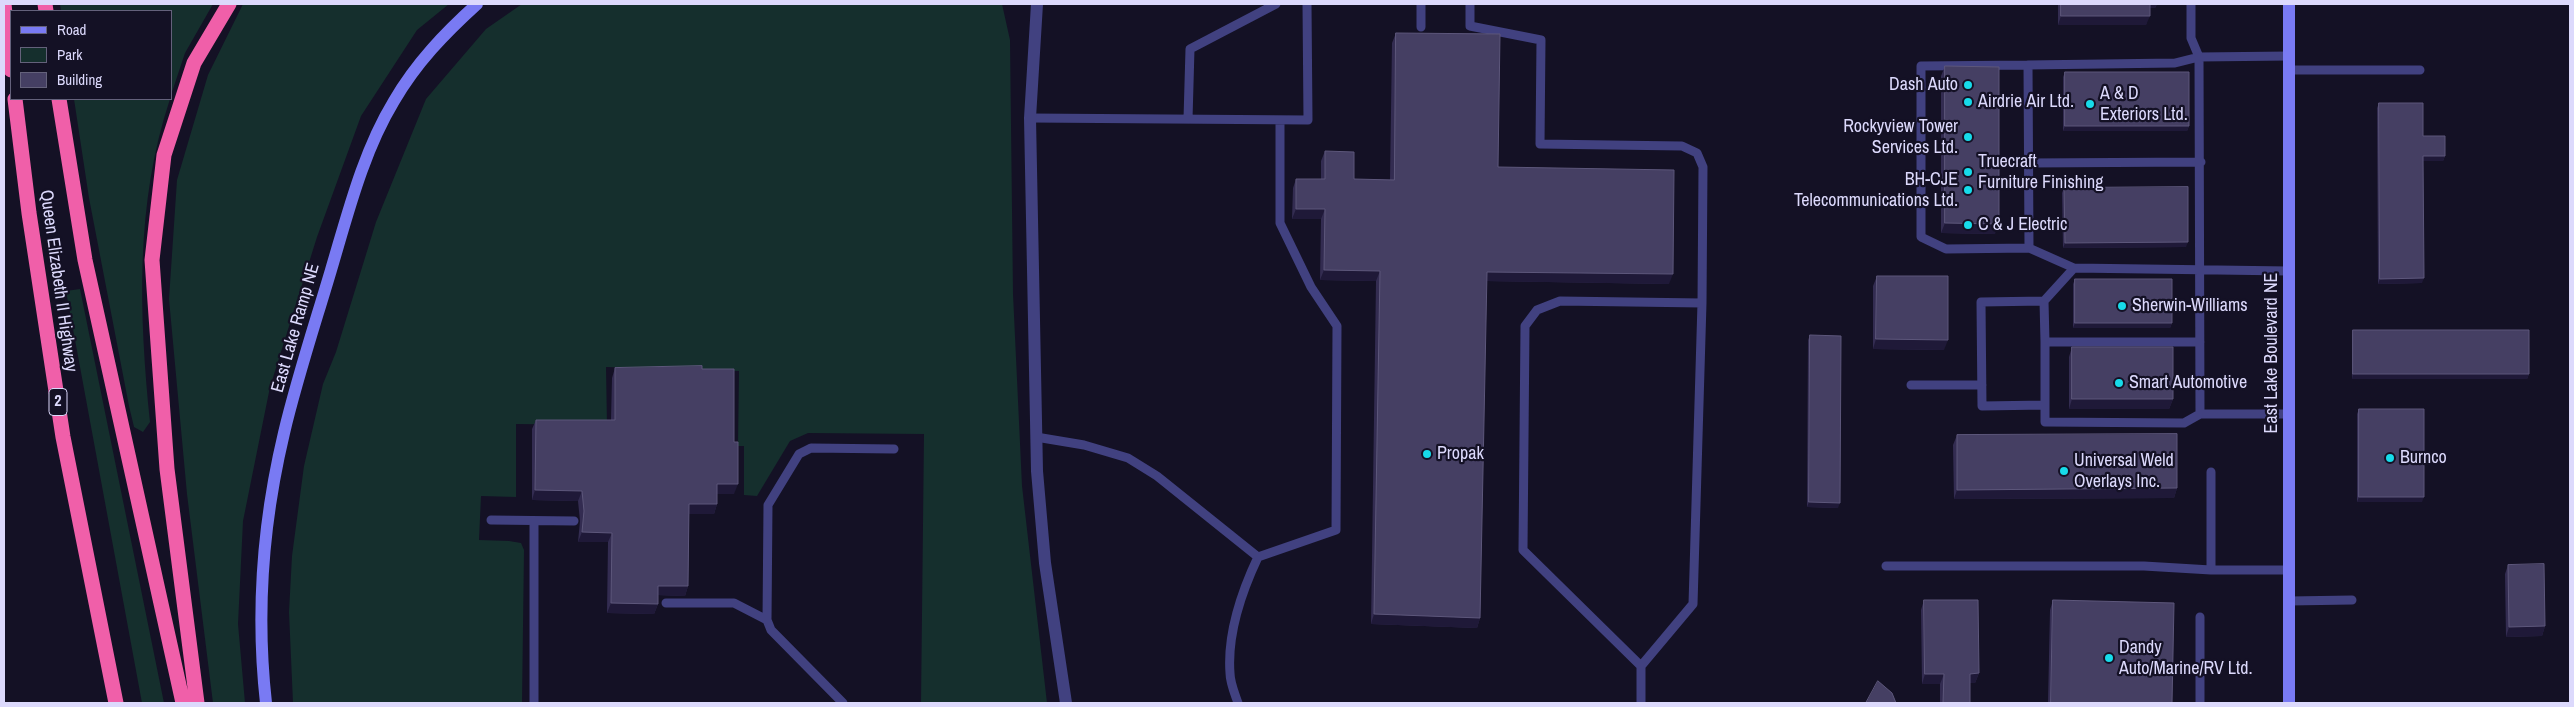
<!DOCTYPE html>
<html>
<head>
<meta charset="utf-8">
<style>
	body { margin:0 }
	#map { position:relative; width:2574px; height:707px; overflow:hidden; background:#141125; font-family:"Archivo Narrow",sans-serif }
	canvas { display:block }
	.frame { position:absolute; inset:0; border:5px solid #dcd9fc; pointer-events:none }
	.legend { position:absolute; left:10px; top:10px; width:162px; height:90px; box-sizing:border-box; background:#141125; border:1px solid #64617b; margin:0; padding:6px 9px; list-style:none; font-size:15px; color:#dcd9fc }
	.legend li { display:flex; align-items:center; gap:10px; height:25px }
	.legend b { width:25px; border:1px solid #64617b }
</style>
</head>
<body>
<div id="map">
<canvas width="2574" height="707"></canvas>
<div class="frame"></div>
<ul class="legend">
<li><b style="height:6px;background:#797af3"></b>Road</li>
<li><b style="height:14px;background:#152f2d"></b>Park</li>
<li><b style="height:14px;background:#453f63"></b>Building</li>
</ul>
</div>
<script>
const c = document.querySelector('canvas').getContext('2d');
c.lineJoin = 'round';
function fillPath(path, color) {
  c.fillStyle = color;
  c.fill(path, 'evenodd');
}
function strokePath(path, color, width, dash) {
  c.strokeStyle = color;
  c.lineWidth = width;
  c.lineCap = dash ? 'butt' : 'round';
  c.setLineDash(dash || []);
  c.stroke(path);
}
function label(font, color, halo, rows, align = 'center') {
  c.font = font + ' "Archivo Narrow",sans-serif';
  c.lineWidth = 4.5;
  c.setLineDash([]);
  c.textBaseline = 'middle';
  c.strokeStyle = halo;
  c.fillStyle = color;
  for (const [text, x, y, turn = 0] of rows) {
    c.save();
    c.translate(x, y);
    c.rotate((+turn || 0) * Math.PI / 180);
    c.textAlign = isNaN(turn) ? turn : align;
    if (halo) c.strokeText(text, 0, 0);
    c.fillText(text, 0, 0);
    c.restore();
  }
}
fillPath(new Path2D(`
	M60 4H213L185 53 171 95V11H61Z
	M243 4H449L417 30 361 116 317 237 270 387 243 521 238 624 245 703H213L187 494 169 299 177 180 208 75Z
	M522 4H1002L1010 40 1013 294 1022 486 1047 703H921L924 434 808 433 790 441 757 496 744 495V446H738L739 371 606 367 607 425 516 424V497L481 496 479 540 509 541 521 543 524 550 522 703H293L289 612 292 556 304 466 323 384 336 352 376 222 426 99 486 29Z
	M74 99H170C135 204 139 314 150 422L143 432 134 427 129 406 89 198Z
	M80 289 164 703H142L66 291Z`), '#152f2d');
strokePath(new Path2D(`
	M1470 4V26L1541 40 1540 144 1682 146 1697 153 1703 167 1702 303 1693 604 1641 666 1523 550 1525 326 1537 310 1560 301 1702 303
	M2191 4V38L2199 57 2175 63 2028 65 2029 248 2074 268 2289 271
	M1421 27V4
	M2028 65 1921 66V237L1946 249 2029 248
	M2289 70H2420
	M1030 118 1308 120 1307 4
	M1188 119 1190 49 1276 4
	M2028 163 2201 162
	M2044 301 2074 268
	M2045 342 2044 301 1981 302 1982 406 2045 405
	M2200 342H2045V422L2184 423 2200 414
	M1911 385H1982
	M2289 414H2200L2199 57 2289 56
	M1036 437 1084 445 1128 458 1157 476 1258 557 1336 530 1337 326 1311 287 1280 223V120
	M2211 472V570H2289
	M491 520 574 521
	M534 522V703
	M1886 566H2144L2211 570
	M2289 601 2352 600
	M666 603H734L767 620
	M1641 666V703
	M843 703 771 630 767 620 768 505 799 454 811 448 894 449
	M1238 703C1235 694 1230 683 1230 673 1227 633 1241 593 1258 557
	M2200 703V617`), '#414180', 9);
strokePath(new Path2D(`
	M1037 4 1030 118 1037 471 1045 563 1066 703`), '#414180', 12);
strokePath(new Path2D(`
	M2289 4V703
	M266 703C256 614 263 521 284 433 297 378 315 324 331 270 348 213 363 152 394 101 416 63 445 33 477 4`), '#797af3', 12);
strokePath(new Path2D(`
	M4 4 11 70
	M45 4 46 11
	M15 99 29 213 63 437 116 703
	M59 99 85 260 183 703
	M197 703 167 469 152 260 164 155 194 63 229 4`), '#f05fa9', 15);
fillPath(new Path2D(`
	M2058 4H2157L2155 8H2150L2146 25H2058Z
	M1396 33 1498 167 1669 284 1486 281 1480 618 1477 628 1371 624 1376 281 1320 280 1321 219H1292L1293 188 1296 179H1321V161L1325 151 1354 179 1390 180 1392 43Z
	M1945 66 1995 234 1941 233V76Z
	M2065 72 2189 126 2187 131H2063V77Z
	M2379 103 2423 136 2445 156 2443 161H2423L2422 283 2378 284 2377 108Z
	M2064 188 2186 247 2063 248 2062 193Z
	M1877 276 1944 350 1873 349V286Z
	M2075 279 2172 323 2170 328H2073V284Z
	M2353 330 2529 374 2527 379H2352V335Z
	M1810 335 1838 508 1807 507 1808 340Z
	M2072 347 2173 399 2169 409H2069V357Z
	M615 368 702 369 734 494H717V504L714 514H689L688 586 685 596 658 595V604L654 614 607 613 608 542H578L580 521 578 501 532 500V429L536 420H611L612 378Z
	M2359 409 2422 502H2357V414Z
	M1957 435 2177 488 2174 498 1954 499 1953 445Z
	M2508 565 2545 626 2542 636 2506 637 2505 574Z
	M1924 600 1979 673 1975 683H1970V703H1940V684H1922L1921 610Z
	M2053 600 2172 703H2048L2050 610Z`), '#332c51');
fillPath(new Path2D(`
	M2148 4H2157L2155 8H2146Z
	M2061 16H2150L2146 25H2058Z
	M2065 126H2189L2187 131H2063Z
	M2423 156H2445L2443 161H2421Z
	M1296 209H1325L1321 219H1292Z
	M1945 223 1999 224 1995 234 1941 233Z
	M2188 242 2186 247 2063 248 2065 243Z
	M1324 270 1380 271 1376 281 1320 280Z
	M1487 272 1673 274 1669 284 1483 281Z
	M2424 278 2422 283 2378 284 2380 279Z
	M2075 323H2172L2170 328H2073Z
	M1876 339 1948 340 1944 350 1873 349Z
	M2353 374H2529L2527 379H2352Z
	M2072 399H2173L2169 409H2069Z
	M717 484H738L734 494H714Z
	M2177 488 2174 498 1954 499 1957 490Z
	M535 490 582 491 578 501 532 500Z
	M2359 497H2424L2422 502H2357Z
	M1809 502 1840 503 1838 508 1807 507Z
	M689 504H717L714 514H685Z
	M582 532 612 533 608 542H578Z
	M658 586H688L685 596 654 595Z
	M611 603 658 604 654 614 607 613Z
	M1374 614 1480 618 1477 628 1371 624Z
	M2545 626 2542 636 2506 637 2509 627Z
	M1979 673 1975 683H1966L1970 674Z
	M1925 674H1944L1940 684H1922Z`), '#1f1938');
const building = new Path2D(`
	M2061 4H2150V16H2061Z
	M1396 33 1500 34 1498 167 1674 170 1673 274 1487 272 1480 618 1374 614 1380 271 1324 270 1325 209H1296V179H1325V151L1354 152V179L1394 180Z
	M1945 66 1999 67V224L1945 223Z
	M2065 72H2189V126H2065Z
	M2379 103H2423V136H2445V156H2423L2424 278 2380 279Z
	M2188 187V242L2065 243 2064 188Z
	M1877 276H1948V340L1876 339Z
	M2075 279H2172V323H2075Z
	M2353 330H2529V374H2353Z
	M1810 335 1841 336 1840 503 1809 502Z
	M2072 347H2173V399H2072Z
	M702 366V369H734V442H738V484H717V504H689L688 586H658V604L611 603 612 533 582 532 584 511 582 491 535 490 536 420H615V368Z
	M2359 409H2424V497H2359Z
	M2177 434V488L1957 490V435Z
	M2544 564 2545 626 2509 627 2508 565Z
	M1924 600H1978L1979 673 1970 674V703H1943L1944 674H1925Z
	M2053 600 2174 603 2172 703H2051Z
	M1878 681 1892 693 1896 703H1866Z`);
fillPath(building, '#453f63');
strokePath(building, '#5d577b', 1);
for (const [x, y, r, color] of [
	[1968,85,5,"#17dbea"],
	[1968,102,5,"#17dbea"],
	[2090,104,5,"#17dbea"],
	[1968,137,5,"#17dbea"],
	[1968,172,5,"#17dbea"],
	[1968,190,5,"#17dbea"],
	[1968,225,5,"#17dbea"],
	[2122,306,5,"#17dbea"],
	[2119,383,5,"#17dbea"],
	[1427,454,5,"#17dbea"],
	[2390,458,5,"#17dbea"],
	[2064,471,5,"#17dbea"],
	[2109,658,5,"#17dbea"]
]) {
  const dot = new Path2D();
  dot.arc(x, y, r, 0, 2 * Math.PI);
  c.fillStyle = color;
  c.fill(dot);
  strokePath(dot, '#141125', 2);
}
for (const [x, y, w] of [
	[58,402,18]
]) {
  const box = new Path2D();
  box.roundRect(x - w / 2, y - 13.5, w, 27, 4);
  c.fillStyle = '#141125';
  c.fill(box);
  strokePath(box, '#dcd9fc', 1);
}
label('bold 16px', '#dcd9fc', null, [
	["2",58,402]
]);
label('18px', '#dcd9fc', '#141125', [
	["Dash Auto",1958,85,"right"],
	["A & D",2100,94],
	["Exteriors Ltd.",2100,115],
	["Airdrie Air Ltd.",1978,102],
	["Rockyview Tower",1958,127,"right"],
	["Services Ltd.",1958,148,"right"],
	["Truecraft",1978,162],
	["Furniture Finishing",1978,183],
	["BH-CJE",1958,180,"right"],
	["Telecommunications Ltd.",1958,201,"right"],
	["C & J Electric",1978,225],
	["Sherwin-Williams",2132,306],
	["Smart Automotive",2129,383],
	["Propak",1437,454],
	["Burnco",2400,458],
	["Universal Weld",2074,461],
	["Overlays Inc.",2074,482],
	["Dandy",2119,648],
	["Auto/Marine/RV Ltd.",2119,669]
], 'left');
label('18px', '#dcd9fc', '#141125', [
	["Queen Elizabeth II Highway",58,281,82],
	["East Lake Ramp NE",296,328,-74],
	["East Lake Boulevard NE",2272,353,-90]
]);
</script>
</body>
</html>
